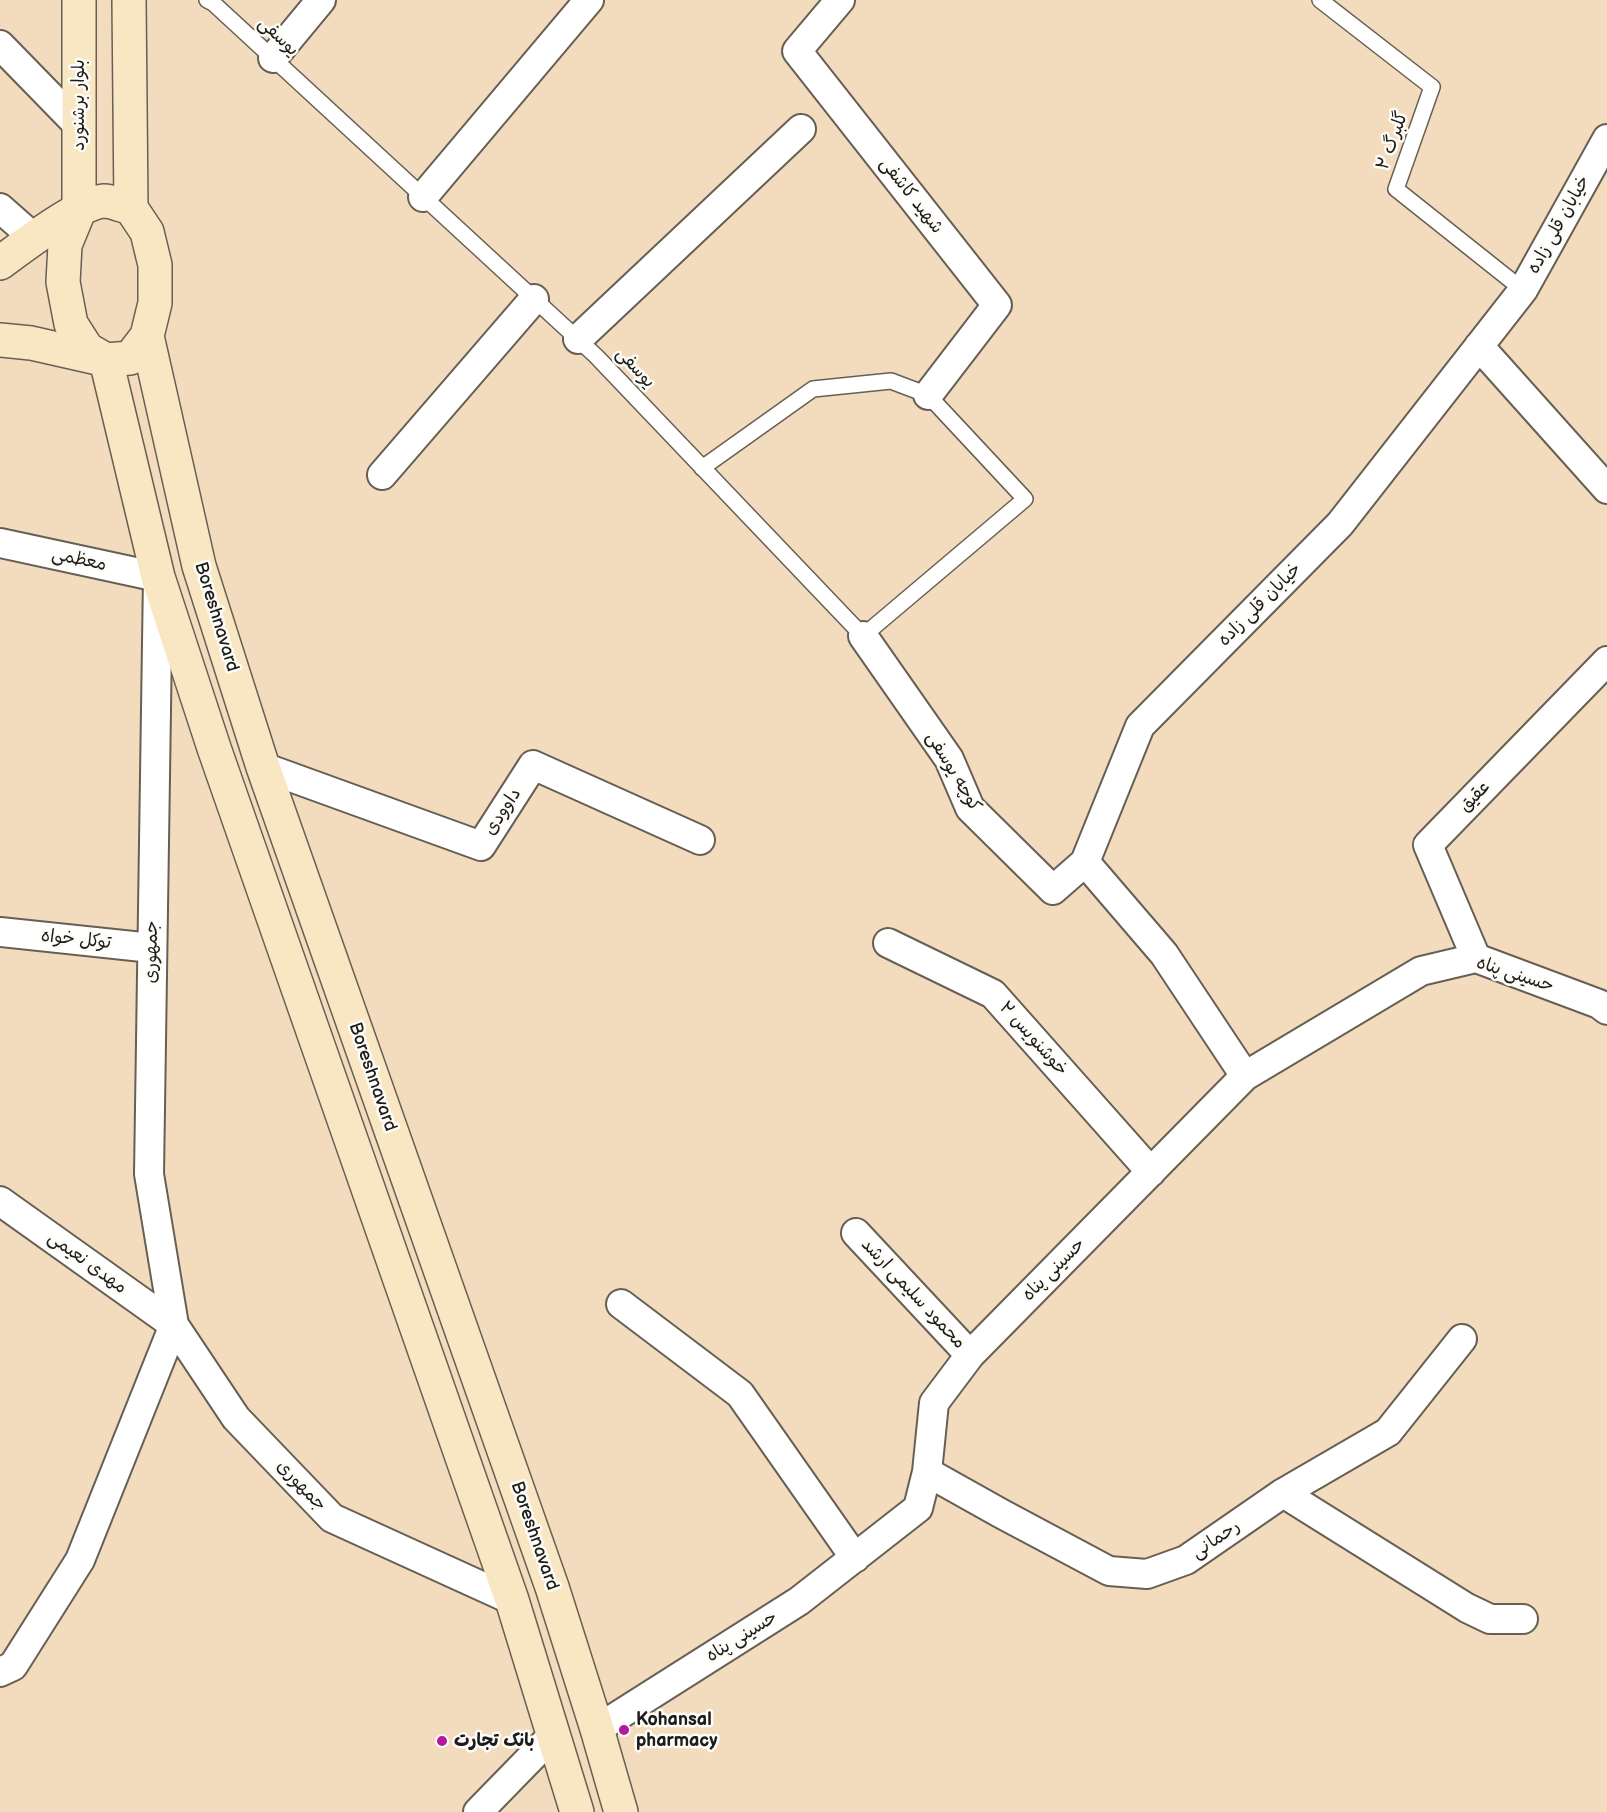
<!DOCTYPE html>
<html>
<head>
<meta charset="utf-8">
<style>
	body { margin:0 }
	canvas { display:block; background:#f3dcbd }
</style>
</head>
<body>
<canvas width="1607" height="1812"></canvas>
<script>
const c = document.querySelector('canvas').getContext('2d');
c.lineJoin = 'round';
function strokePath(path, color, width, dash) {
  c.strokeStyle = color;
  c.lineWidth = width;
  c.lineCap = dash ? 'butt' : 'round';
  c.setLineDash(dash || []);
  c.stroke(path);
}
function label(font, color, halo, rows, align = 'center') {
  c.font = font + ' "Balsamiq Sans","Playpen Sans Arabic",sans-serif';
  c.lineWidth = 5;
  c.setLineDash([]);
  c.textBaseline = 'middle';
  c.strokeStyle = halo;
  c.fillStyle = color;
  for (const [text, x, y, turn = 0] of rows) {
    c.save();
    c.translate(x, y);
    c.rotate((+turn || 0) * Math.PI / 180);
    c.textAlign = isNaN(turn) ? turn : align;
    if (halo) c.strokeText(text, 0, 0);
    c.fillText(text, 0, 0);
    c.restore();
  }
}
const service = new Path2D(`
	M207 0 213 3 596 356 863 636 1025 499 928 395 891 381 813 389 702 468
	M1320 0 1432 87 1396 189 1523 290`);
const minor = new Path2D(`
	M840 0 797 51 997 305 928 395
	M0 45 79 126
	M273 58 321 0
	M423 197 589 0
	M0 208 34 238
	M578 339 801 129
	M1479 346 1607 489
	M382 475 534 299
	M0 543 158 577 149 1174 174 1325 236 1418 332 1518 512 1600
	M863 636 949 759 970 808 1053 890 1085 862 1140 726 1340 524 1523 290 1607 139
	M263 767 481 846 533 765 700 840
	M1085 862 1164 954 1245 1076
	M0 932 152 948
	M888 943 993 994 1151 1172
	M1476 958 1428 845 1607 661
	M0 1201 174 1325
	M856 1233 970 1355
	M621 1304 740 1394 855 1558
	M927 1472 1002 1514 1109 1571 1147 1574 1186 1560 1283 1493 1388 1432 1462 1339
	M1283 1493 1467 1608 1490 1619H1523
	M0 1672 13 1666 80 1560 174 1325
	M597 1729 799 1601 918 1508 927 1472 934 1403 970 1355 1245 1076 1421 971 1476 958 1599 1004 1607 1010
	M478 1812 554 1734`);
const secondary = new Path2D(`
	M129 0 131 208
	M0 263C22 247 78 203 104 201 112 201 123 206 131 208L147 232 155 265V303L147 336 130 358 106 360 87 349 71 324 63 282 65 245 79 211V0
	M147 336 199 566 263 767 552 1587 597 1729 621 1812
	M0 340 31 343 106 360 158 577 214 748 512 1600 577 1812`);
strokePath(service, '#675f54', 18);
strokePath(minor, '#675f54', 32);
strokePath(secondary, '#675f54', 36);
strokePath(service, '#fff', 15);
strokePath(minor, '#fff', 28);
strokePath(secondary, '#f9e7c3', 33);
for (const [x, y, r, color] of [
	[624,1730,6,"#b5179e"],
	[442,1741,6,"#b5179e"]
]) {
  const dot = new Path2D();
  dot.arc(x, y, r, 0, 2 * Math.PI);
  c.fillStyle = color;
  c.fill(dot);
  strokePath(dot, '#fdfcf7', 2);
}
label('18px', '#1c1c1c', '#fdfcf7', [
	["یوسفی",278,37,43],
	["بلوار برشنورد",79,105,-90],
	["گلبرگ ۲",1393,141,-70],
	["شهید کاشفی",911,196,52],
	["خیابان قلی زاده",1559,225,-61],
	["یوسفی",635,368,47],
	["معظمی",79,560,12],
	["خیابان قلی زاده",1260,605,-45],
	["Boreshnavard",216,617,73],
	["کوچه یوسفی",953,772,59],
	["عقیق",1475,797,-46],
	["داوودی",503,812,-57],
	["توکل خواه",76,940,6],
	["جمهوری",152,952,-89],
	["حسینی پناه",1515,975,18],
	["خوشنویس ۲",1033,1039,48],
	["Boreshnavard",372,1077,71],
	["مهدی نعیمی",87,1263,36],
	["حسینی پناه",1054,1270,-45],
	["محمود سلیمی ارشد",913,1294,47],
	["جمهوری",301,1486,46],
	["Boreshnavard",534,1536,71],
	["رحمانی",1216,1540,-34],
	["حسینی پناه",742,1637,-32]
]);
label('bold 18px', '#1c1c1c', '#fdfcf7', [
	["Kohansal",636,1720],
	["pharmacy",636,1741],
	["بانک تجارت",454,1741]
], 'left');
</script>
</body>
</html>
